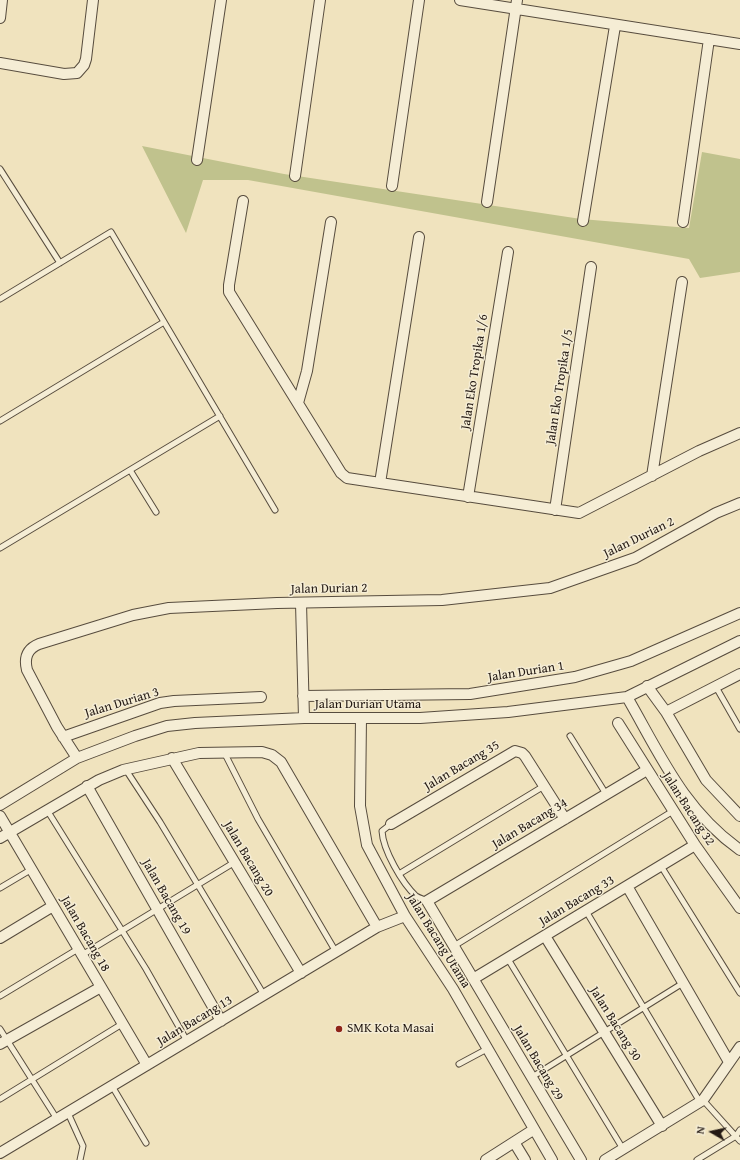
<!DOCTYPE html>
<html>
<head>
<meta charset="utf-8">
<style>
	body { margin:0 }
	#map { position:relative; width:740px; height:1160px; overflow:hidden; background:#f0e3be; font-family:"Gentium Book Plus",serif }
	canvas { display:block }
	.north { position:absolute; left:692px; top:1112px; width:40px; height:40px; -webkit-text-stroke:3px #f5edd5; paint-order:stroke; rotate:279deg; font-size:11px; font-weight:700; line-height:16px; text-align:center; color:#241a14 }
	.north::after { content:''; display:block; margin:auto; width:14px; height:18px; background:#241a14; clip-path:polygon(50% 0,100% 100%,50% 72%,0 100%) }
</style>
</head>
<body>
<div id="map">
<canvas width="740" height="1160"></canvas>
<div class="north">N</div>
</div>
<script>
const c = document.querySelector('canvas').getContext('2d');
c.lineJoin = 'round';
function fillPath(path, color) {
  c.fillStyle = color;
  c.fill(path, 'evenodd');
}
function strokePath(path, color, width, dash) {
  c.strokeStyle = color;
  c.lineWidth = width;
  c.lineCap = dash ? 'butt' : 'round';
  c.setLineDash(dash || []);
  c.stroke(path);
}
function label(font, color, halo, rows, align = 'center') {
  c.font = font + ' "Gentium Book Plus",serif';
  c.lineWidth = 3;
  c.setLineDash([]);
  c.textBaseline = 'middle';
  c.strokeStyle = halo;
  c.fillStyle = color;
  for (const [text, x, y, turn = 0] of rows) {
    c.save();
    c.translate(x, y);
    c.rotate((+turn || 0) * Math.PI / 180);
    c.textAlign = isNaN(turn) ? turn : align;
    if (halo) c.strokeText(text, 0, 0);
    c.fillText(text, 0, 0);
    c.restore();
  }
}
fillPath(new Path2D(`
	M142 146 284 174 581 219 689 228 702 152 740 159V272L700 278 689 259 248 180H203L186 233Z`), '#c0c28d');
const lane = new Path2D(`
	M0 169 60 263
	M0 299 111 232 275 510
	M0 421 164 322
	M130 470 156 512
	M0 548 220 416
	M716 687 740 729
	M570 736 606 794
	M224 752 258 819 336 952
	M126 770 160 822 264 995
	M47 810 146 969 187 1041
	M391 824 382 831C383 850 402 883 416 896 419 898 423 899 427 901
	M661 866 740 993
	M399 874 544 786
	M0 888 32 869
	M586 911 700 1102
	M454 946 673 811
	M82 955 235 862
	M508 959 623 1149
	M0 996 78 949
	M0 1029 57 1119
	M459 1064 487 1049
	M532 1077 683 983
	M112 1086 146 1143
	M0 1099 122 1024
	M703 1100 740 1141
	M68 1113 83 1146 80 1160
	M697 1160 736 1136 740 1130`);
const street = new Path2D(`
	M460 0 740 44
	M0 18 2 0
	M0 63 64 74 77 73 84 65 86 59 93 0
	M197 160 221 0
	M295 176 320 0
	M392 186 419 0
	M243 201 229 285V292L341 473 347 478 579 513 699 451 740 433
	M487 202 517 0
	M583 221 615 26
	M683 222 709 39
	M298 403 307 371 331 222
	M652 476 682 282
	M380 483 419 237
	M468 497 508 252
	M555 510 591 267
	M301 603 304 718
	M647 686 666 712 706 780 740 816
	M303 696 470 694 575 677 631 661 740 613
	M627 697C661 756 683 809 740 850
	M666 712 740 674
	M361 718 360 806 367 845 405 916 453 989 552 1160
	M618 723 695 845 740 908
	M63 737 160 703 174 701 261 697
	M77 758 57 727 27 670C24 658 27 649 39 644L133 615 169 608 277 603 442 600 550 588 635 558 716 513 740 503
	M172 758 301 973
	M87 786 221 1021
	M0 805 77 758 135 736 167 726 195 723 304 718H420L508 712 627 697 740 641
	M0 816 147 1065
	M391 824 515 751 522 753 525 756 565 819
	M0 838 99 780 123 770 199 753 262 752 272 755 281 762 377 927
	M627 886 729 1062
	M545 936 662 1126
	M0 938 53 906
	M473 979 695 845
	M0 1044 101 987
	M514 1142 525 1160
	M0 1153 377 927 405 916
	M486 1160 533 1130
	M581 1160 427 901 647 770
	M605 1160 703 1100 740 1047`);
strokePath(lane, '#574c3e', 7);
strokePath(street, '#574c3e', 12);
strokePath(lane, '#f5edd5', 5);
strokePath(street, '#f5edd5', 10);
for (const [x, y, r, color] of [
	[339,1029,4,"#8f2418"]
]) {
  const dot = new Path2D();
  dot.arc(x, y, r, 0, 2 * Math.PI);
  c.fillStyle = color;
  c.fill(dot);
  strokePath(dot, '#f5edd5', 1.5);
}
label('13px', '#241a14', '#f5edd5', [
	["Jalan Eko Tropika 1/6",475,372,-81],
	["Jalan Eko Tropika 1/5",560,387,-81],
	["Jalan Durian 2",639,538,-26],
	["Jalan Durian 2",329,589,-1],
	["Jalan Durian 1",526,672,-9],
	["Jalan Durian 3",122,703,-17],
	["Jalan Durian Utama",368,705],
	["Jalan Bacang 35",462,766,-31],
	["Jalan Bacang 32",688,809,57],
	["Jalan Bacang 34",530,824,-31],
	["Jalan Bacang 20",248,859,59],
	["Jalan Bacang 19",166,897,60],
	["Jalan Bacang 33",577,901,-31],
	["Jalan Bacang 18",85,934,60],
	["Jalan Bacang Utama",438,941,58],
	["Jalan Bacang 13",195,1021,-31],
	["Jalan Bacang 30",615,1024,58],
	["Jalan Bacang 29",538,1063,59]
]);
label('13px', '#241a14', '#f5edd5', [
	["SMK Kota Masai",347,1029]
], 'left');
</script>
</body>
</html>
